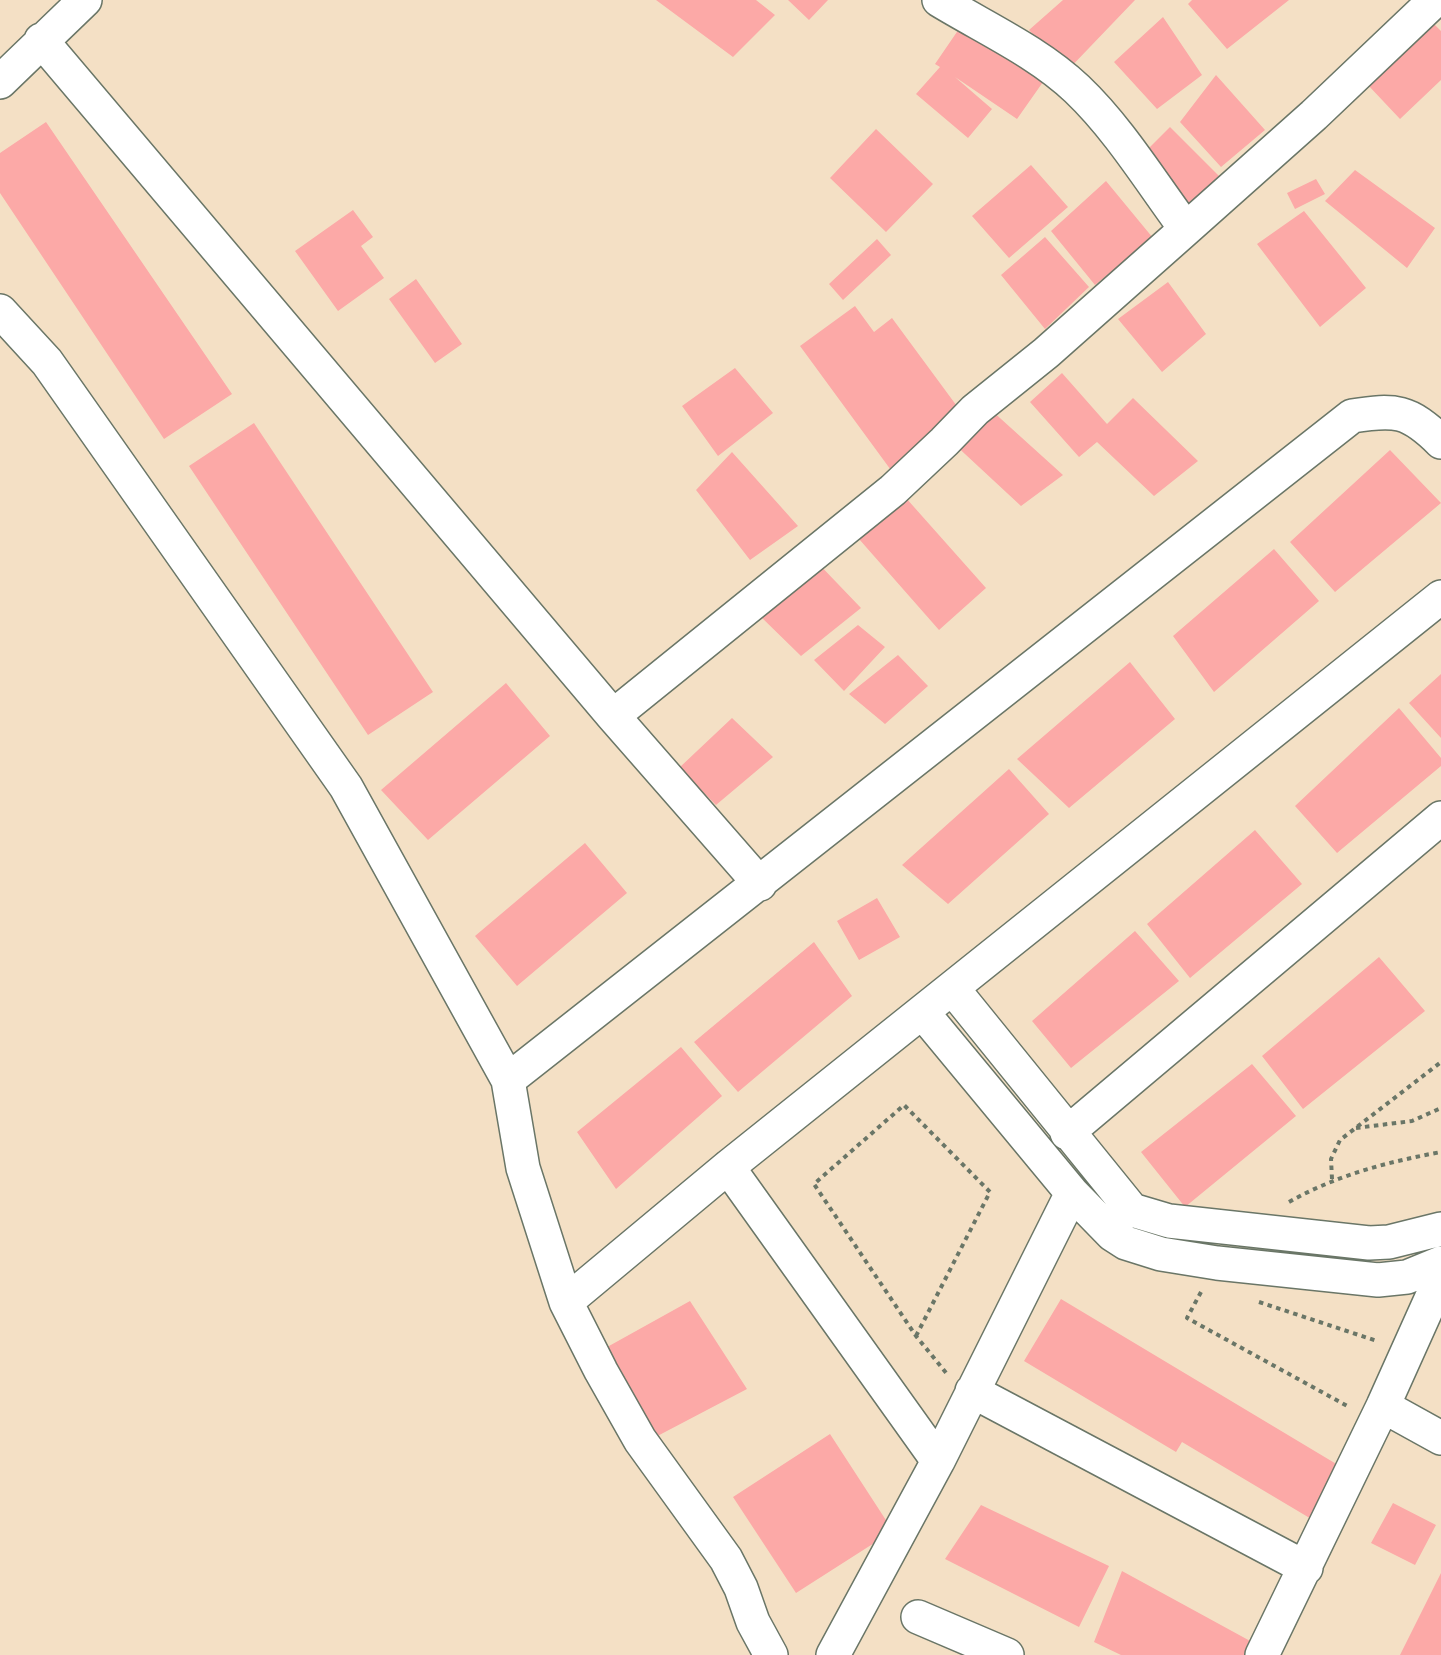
<!DOCTYPE html>
<html>
<head>
<meta charset="utf-8">
<style>
	body { margin:0 }
	canvas { display:block; background:#f4e0c5 }
</style>
</head>
<body>
<canvas width="1441" height="1655"></canvas>
<script>
const c = document.querySelector('canvas').getContext('2d');
c.lineJoin = 'round';
function fillPath(path, color) {
  c.fillStyle = color;
  c.fill(path, 'evenodd');
}
function strokePath(path, color, width, dash) {
  c.strokeStyle = color;
  c.lineWidth = width;
  c.lineCap = dash ? 'butt' : 'round';
  c.setLineDash(dash || []);
  c.stroke(path);
}
fillPath(new Path2D(`
	M656 0H756L775 15 733 57Z
	M788 0H828L809 20Z
	M1063 0H1135L1066 72 1029 30Z
	M1192 0H1289L1227 49 1188 4Z
	M1163 17 1202 75 1157 109 1114 62Z
	M1432 22 1441 31V80L1400 119 1367 84Z
	M961 26 1043 82 1017 119 955 77 992 109 968 138 916 94 940 67 935 64Z
	M1216 75 1265 130 1221 167 1180 122Z
	M46 122 232 394 164 439 0 193V153Z
	M1170 127 1223 180 1187 209 1140 157Z
	M876 129 933 184 886 232 830 178Z
	M1031 165 1068 207 1009 258 972 216Z
	M1355 170 1435 228 1407 268 1325 201Z
	M1316 179 1325 194 1295 209 1287 193Z
	M1106 181 1153 238 1095 285 1051 231Z
	M353 210 373 237 361 246 384 278 338 311 295 251Z
	M1304 211 1366 288 1320 327 1257 244Z
	M1045 237 1089 287 1045 329 1001 275Z
	M877 239 891 255 843 300 829 284Z
	M416 279 462 344 435 363 389 299Z
	M1168 282 1206 334 1162 372 1118 319Z
	M855 306 874 332 892 318 962 413 896 477 800 346Z
	M735 368 773 413 718 456 682 406Z
	M1062 373 1107 424 1133 398 1198 461 1154 496 1097 442 1079 457 1030 402Z
	M990 409 1063 475 1021 506 951 441Z
	M254 423 433 692 368 735 189 466Z
	M1390 450 1441 503 1335 592 1290 542Z
	M732 452 798 526 750 560 696 490Z
	M906 498 986 588 939 630 859 539Z
	M1274 549 1319 601 1214 692 1173 636Z
	M814 559 861 608 801 656 758 614Z
	M858 625 885 647 844 691 814 660Z
	M898 655 928 686 885 724 849 694Z
	M1130 662 1175 719 1069 808 1017 759Z
	M1441 674V738L1409 703Z
	M506 683 550 736 428 840 381 790Z
	M1399 708 1441 758V766L1337 853 1295 806Z
	M732 718 773 757 716 805 679 768Z
	M1009 769 1049 814 948 904 902 865Z
	M1255 830 1302 884 1190 978 1147 924Z
	M585 843 627 893 517 986 475 936Z
	M877 898 900 937 859 960 837 921Z
	M1135 931 1179 981 1071 1068 1032 1021Z
	M814 942 852 996 738 1092 694 1042Z
	M1379 957 1425 1011 1303 1109 1262 1056Z
	M681 1047 722 1096 616 1189 577 1132Z
	M1252 1064 1296 1116 1185 1207 1141 1152Z
	M1061 1299 1343 1468 1313 1520 1182 1442 1176 1452 1024 1361Z
	M690 1301 747 1389 646 1442 600 1351Z
	M830 1434 893 1531 796 1593 733 1497Z
	M1393 1503 1436 1525 1415 1565 1371 1543Z
	M981 1505 1109 1566 1079 1627 945 1559Z
	M1122 1571 1252 1642 1245 1655H1121L1094 1642Z
	M1441 1573V1655H1400Z`), '#fca9a7');
const minor = new Path2D(`
	M939 0C985 28 1038 52 1077 89 1119 129 1151 182 1186 229
	M41 40 613 716 760 884
	M0 82 85 0
	M0 311 47 362 346 787 508 1080 523 1168 566 1302 601 1371 640 1440 726 1559 741 1588 753 1622 771 1655
	M613 716 893 490 944 442 975 410 1046 353 1186 229 1314 115 1435 0
	M953 989 1132 1210 1169 1221 1369 1243 1389 1242 1441 1229
	M923 1013 1072 1193 1112 1234 1126 1243 1161 1254 1217 1263 1378 1280 1407 1277 1441 1263
	M508 1080 1352 416C1395 409 1409 410 1441 442
	M1067 1133 1441 818
	M728 1167 938 1461
	M566 1302 728 1167 1441 597
	M972 1391 1306 1568
	M1383 1406 1441 1438
	M918 1617 1007 1655
	M833 1655 938 1461 1072 1193
	M1262 1655 1383 1406 1441 1277`);
strokePath(minor, '#6a7667', 36);
strokePath(new Path2D(`
	M1356 1128 1412 1121 1441 1108
	M1332 1179 1331 1159 1340 1140 1441 1062
	M1289 1202C1337 1175 1387 1162 1441 1152
	M1201 1292 1187 1318 1349 1407
	M1259 1302 1377 1341
	M916 1336 990 1192 904 1105 814 1184 916 1336 947 1374`), '#6a7667', 4, [4.5, 4.5]);
strokePath(minor, '#fff', 33);
</script>
</body>
</html>
